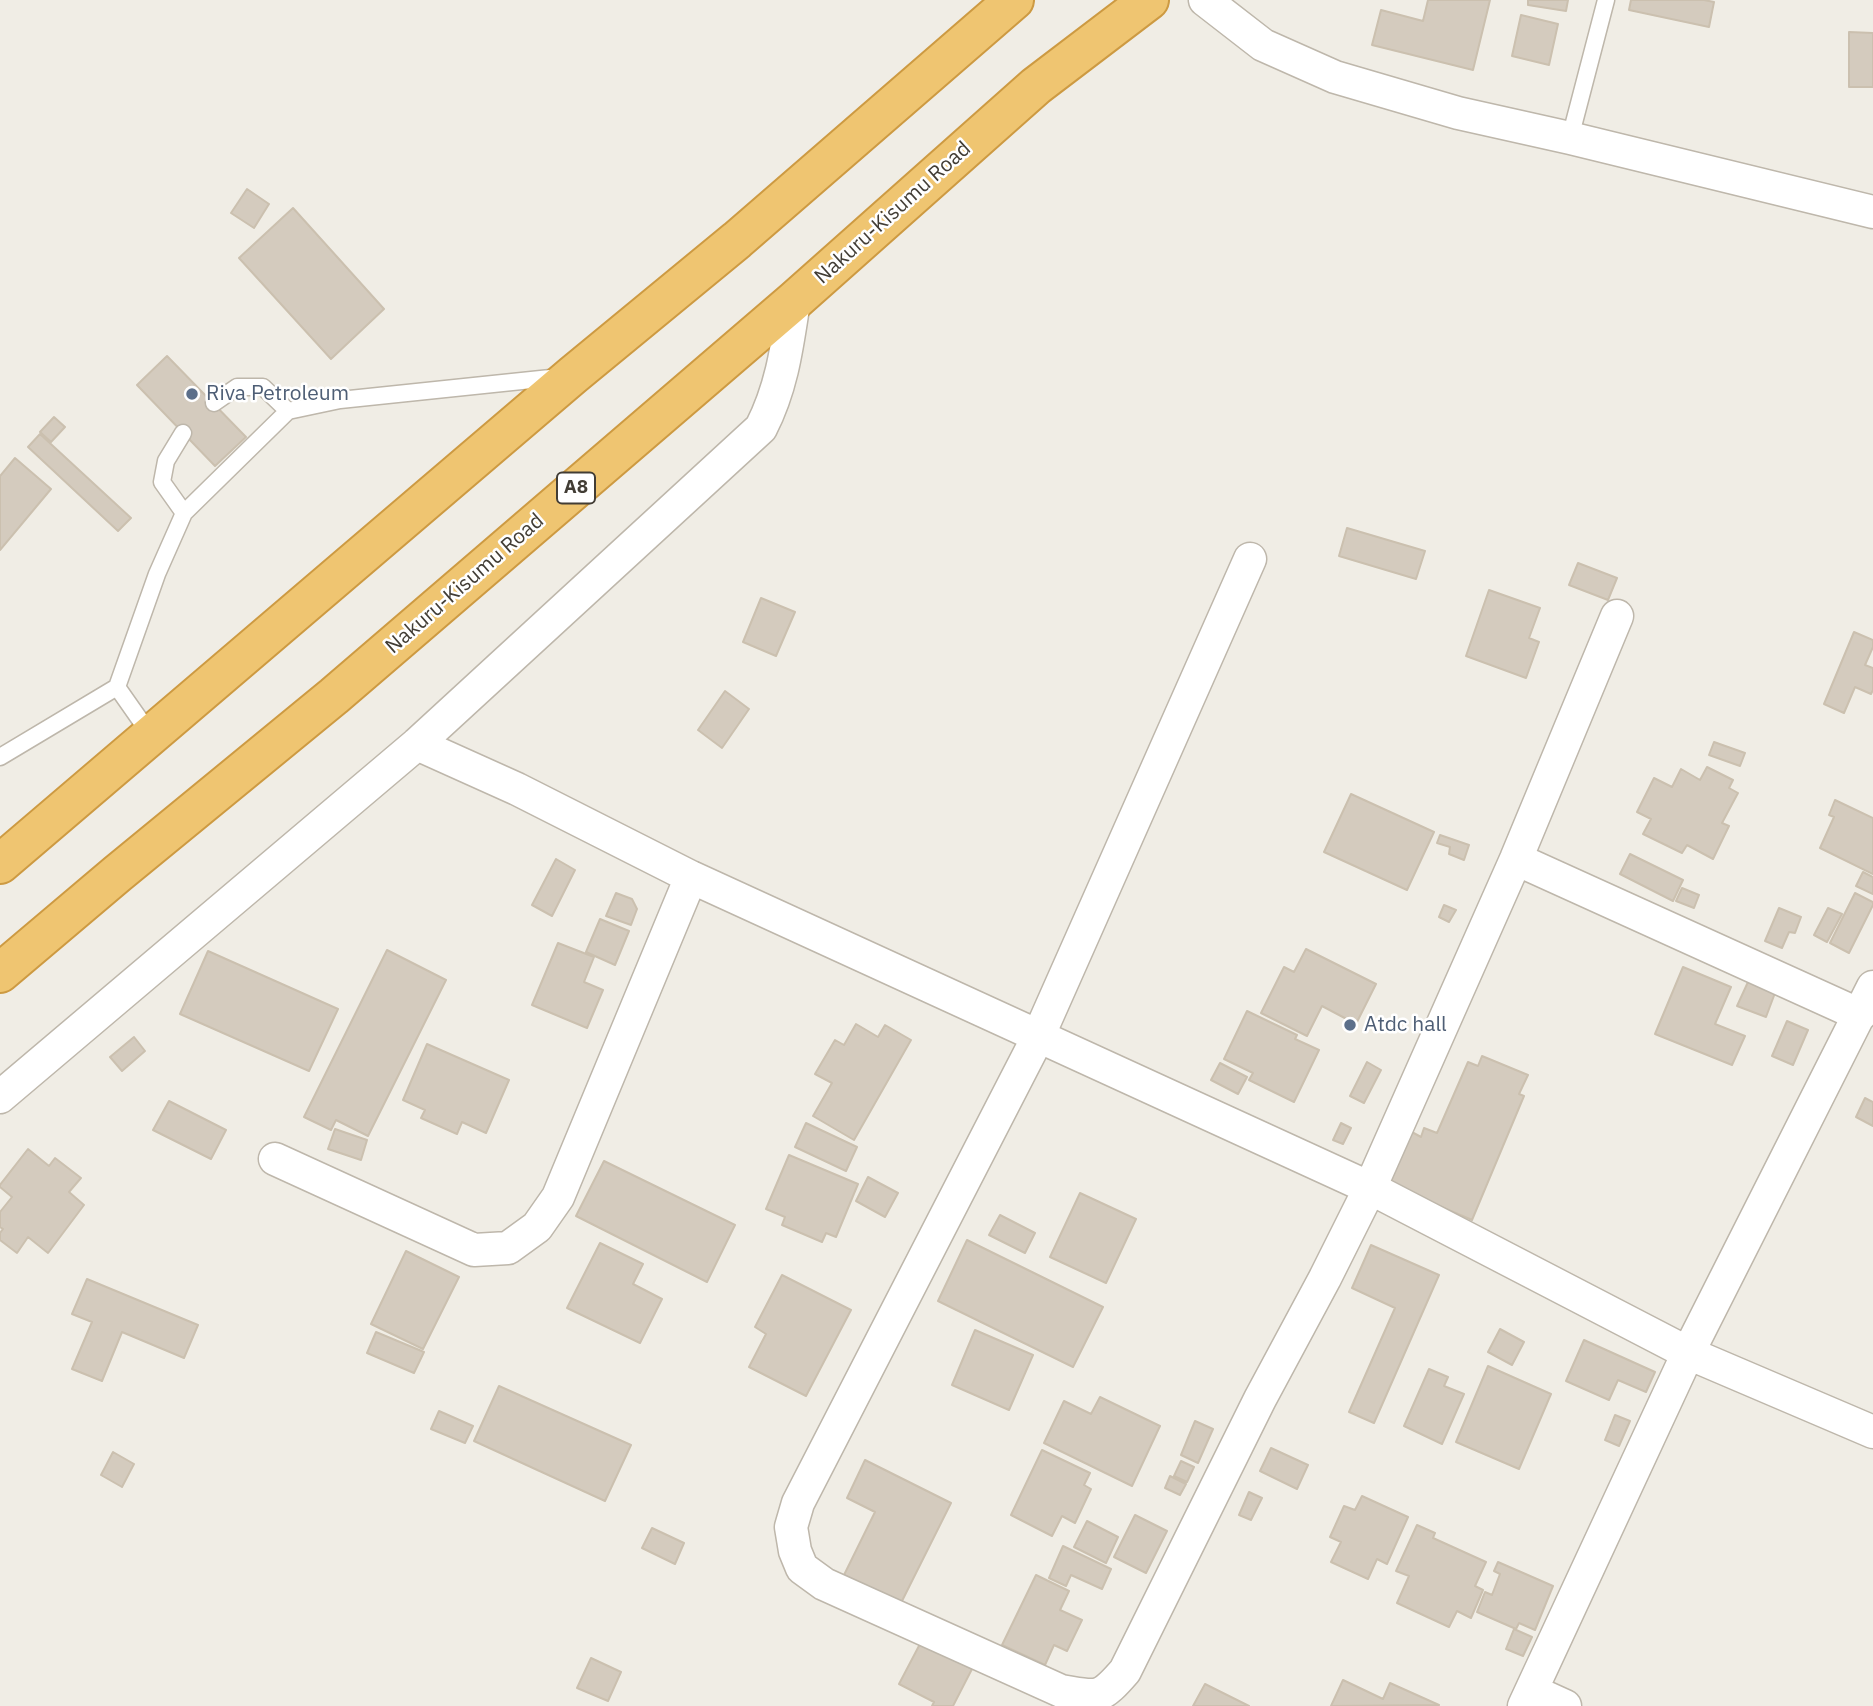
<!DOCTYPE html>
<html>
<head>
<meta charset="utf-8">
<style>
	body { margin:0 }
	canvas { display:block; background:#f0ede5 }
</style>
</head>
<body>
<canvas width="1873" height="1706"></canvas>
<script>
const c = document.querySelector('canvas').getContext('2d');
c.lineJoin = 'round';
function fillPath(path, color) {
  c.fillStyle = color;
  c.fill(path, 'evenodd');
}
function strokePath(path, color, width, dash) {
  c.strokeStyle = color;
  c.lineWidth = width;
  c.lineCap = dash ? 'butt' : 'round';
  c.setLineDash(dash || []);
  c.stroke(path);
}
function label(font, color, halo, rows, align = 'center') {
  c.font = font + ' "IBM Plex Sans",sans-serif';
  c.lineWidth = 5;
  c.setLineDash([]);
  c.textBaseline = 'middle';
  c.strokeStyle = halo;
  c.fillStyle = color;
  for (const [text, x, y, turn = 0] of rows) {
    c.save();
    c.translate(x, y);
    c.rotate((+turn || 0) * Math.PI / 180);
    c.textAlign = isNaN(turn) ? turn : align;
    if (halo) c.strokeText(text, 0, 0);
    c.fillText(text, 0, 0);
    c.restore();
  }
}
const building = new Path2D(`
	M1428 0H1490L1473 70 1372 45 1381 10 1423 21Z
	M1528 0H1568L1566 11 1528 5Z
	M1631 0H1704L1714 2 1709 27 1629 10Z
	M1521 15 1558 24 1549 65 1512 56Z
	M1849 32 1873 33V87H1849Z
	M247 189 269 204 254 228 231 213Z
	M293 208 384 309 331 359 239 258Z
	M167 356 246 437 215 466 137 385Z
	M54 417 65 427 51 442 40 432Z
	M40 434 131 518 118 531 28 447Z
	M15 458 51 489 0 550V476Z
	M1347 528 1425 551 1416 579 1339 556Z
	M1578 563 1617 578 1608 600 1569 585Z
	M1489 590 1540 608 1529 638 1539 642 1526 678 1466 656Z
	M761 598 795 612 776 656 743 642Z
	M1854 632 1873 640V647L1865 665 1873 668V690L1871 694 1855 687 1844 713 1824 704Z
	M725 691 749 709 722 748 698 730Z
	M1714 742 1745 753 1740 766 1709 755Z
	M1707 767 1733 780 1729 788 1738 793 1722 823 1729 826 1713 859 1687 845 1682 853 1643 834 1651 819 1637 812 1654 778 1672 787 1681 769 1700 780Z
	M1351 794 1434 832 1407 890 1324 852Z
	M1835 800 1873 818V874L1820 848 1834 817 1829 815Z
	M1440 835 1469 845 1464 860 1449 854 1450 847 1437 843Z
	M1630 854 1683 880 1673 901 1620 874Z
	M556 859 575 870 552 916 532 905Z
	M1863 872 1873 877V894L1856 886Z
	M1682 888 1699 895 1694 908 1676 901Z
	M616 893 632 899 637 909 631 925 606 916Z
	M1855 893 1873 902V905L1849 953 1830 943Z
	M1444 905 1456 910 1449 922 1439 917Z
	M1779 908 1801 917 1795 933 1789 932 1782 948 1765 941Z
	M1828 908 1842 914 1827 942 1814 935Z
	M600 919 629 931 615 965 586 952Z
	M558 943 594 957 584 982 603 990 587 1028 532 1005Z
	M1306 949 1376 984 1356 1024 1322 1006 1307 1036 1261 1013 1284 967 1294 972Z
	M387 950 446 980 368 1136 336 1120 331 1130 304 1117Z
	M208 951 338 1009 309 1071 180 1014Z
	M1683 967 1731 987 1715 1024 1745 1036 1732 1065 1655 1034Z
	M1748 982 1775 993 1766 1017 1737 1006Z
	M1247 1011 1297 1035 1295 1039 1319 1050 1294 1102 1249 1080 1253 1073 1224 1059Z
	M1787 1021 1808 1030 1793 1065 1772 1056Z
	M856 1024 878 1037 885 1025 911 1040 854 1140 813 1116 832 1083 815 1074 835 1040 844 1045Z
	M134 1037 145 1051 122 1071 110 1057Z
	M427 1044 509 1080 486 1133 462 1122 457 1134 421 1118 425 1110 403 1100Z
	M1482 1056 1528 1075 1519 1094 1524 1096 1472 1220 1388 1184 1410 1131 1421 1137 1424 1128 1437 1133 1468 1062 1478 1066Z
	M1367 1062 1381 1070 1364 1103 1350 1096Z
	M1220 1063 1247 1077 1238 1094 1211 1080Z
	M1865 1098 1873 1102V1126L1856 1117Z
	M169 1101 226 1130 211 1159 153 1130Z
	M806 1123 857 1147 846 1171 795 1147Z
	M1341 1123 1351 1128 1343 1144 1333 1140Z
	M335 1129 367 1140 361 1160 328 1149Z
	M28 1149 49 1166 55 1158 81 1178 69 1192 84 1205 48 1253 28 1237 17 1253 0 1240V1233L3 1229 0 1227V1212L12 1197 0 1187V1185Z
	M789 1155 858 1184 836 1237 826 1233 822 1242 782 1225 785 1217 766 1209Z
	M604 1161 735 1225 707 1282 576 1216Z
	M868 1177 898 1193 885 1217 856 1201Z
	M1080 1193 1136 1219 1106 1283 1050 1257Z
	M1000 1215 1035 1233 1025 1253 989 1235Z
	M967 1240 1103 1307 1073 1367 938 1301Z
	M600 1243 643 1264 633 1284 662 1299 640 1343 567 1308Z
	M1371 1245 1439 1275 1374 1423 1349 1412 1395 1308 1352 1288Z
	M406 1251 459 1277 423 1349 371 1324Z
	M782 1275 851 1310 806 1396 749 1367 766 1334 755 1327Z
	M87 1279 198 1325 184 1358 122 1332 102 1381 72 1369 92 1322 72 1314Z
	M1500 1329 1524 1342 1512 1365 1488 1352Z
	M975 1330 1033 1355 1009 1410 952 1385Z
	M376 1332 424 1352 414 1373 367 1353Z
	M1584 1340 1655 1372 1646 1392 1618 1380 1609 1400 1566 1381Z
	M1488 1366 1551 1394 1519 1469 1456 1442Z
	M1429 1369 1448 1377 1444 1386 1464 1394 1442 1444 1404 1426Z
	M499 1386 631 1445 605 1501 474 1441Z
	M1100 1397 1160 1426 1132 1486 1044 1443 1064 1401 1091 1414Z
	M439 1411 473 1426 465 1443 431 1429Z
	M1615 1415 1630 1421 1619 1446 1605 1440Z
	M1195 1421 1213 1429 1198 1463 1181 1455Z
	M1271 1448 1308 1465 1297 1489 1260 1471Z
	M1042 1450 1090 1473 1084 1485 1091 1489 1075 1523 1062 1516 1052 1536 1011 1515Z
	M113 1452 134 1464 122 1487 101 1475Z
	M865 1460 951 1503 901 1603 844 1575 875 1512 847 1498Z
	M1181 1461 1194 1467 1187 1482 1174 1476Z
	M1170 1476 1186 1484 1180 1495 1165 1488Z
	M1249 1492 1262 1498 1251 1520 1239 1515Z
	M1362 1496 1408 1517 1387 1564 1377 1559 1368 1579 1331 1562 1341 1542 1330 1537 1344 1506 1355 1510Z
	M1135 1515 1167 1531 1146 1573 1114 1557Z
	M1087 1521 1118 1537 1106 1563 1074 1547Z
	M1417 1525 1435 1533 1433 1538 1486 1562 1475 1586 1483 1590 1471 1618 1457 1611 1449 1627 1397 1603 1409 1576 1396 1571Z
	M652 1528 684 1543 675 1564 642 1548Z
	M1063 1546 1111 1569 1102 1589 1071 1575 1066 1586 1049 1578Z
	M1498 1562 1553 1586 1535 1630 1519 1623 1516 1629 1477 1612 1485 1592 1492 1595 1500 1574 1494 1571Z
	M1036 1575 1069 1591 1060 1610 1082 1620 1067 1651 1054 1645 1045 1665 1002 1645Z
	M1514 1629 1532 1637 1523 1656 1506 1649Z
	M921 1642 972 1669 953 1706H932L934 1702 899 1684Z
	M591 1658 621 1672 608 1701 577 1688Z
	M1343 1680 1383 1699 1390 1683 1439 1705 1331 1706Z
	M1205 1684 1249 1706H1193Z`);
fillPath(building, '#d4cbbe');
strokePath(building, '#cbc0af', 2);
const lane = new Path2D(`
	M1570 138 1606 0
	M214 403 237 387H263L288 411
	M183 433 166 461 162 482 184 513
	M117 687 157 574 184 513 288 411 340 400 560 377
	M0 757 117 687 150 734`);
const street = new Path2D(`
	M1205 0 1263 45 1335 77 1458 113 1570 138 1873 212
	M1250 559 1038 1037 798 1503 791 1527 795 1551 802 1568 824 1584 1061 1691C1098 1697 1099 1701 1125 1671L1260 1399 1325 1278 1370 1188 1516 859 1617 616
	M417 744 517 789 691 877 1370 1188 1688 1353 1873 1432
	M1516 859 1860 1015
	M0 1097 417 744 761 428C782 387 787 347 794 301
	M275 1159 474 1250 508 1248 537 1227 558 1197 691 877
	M1532 1691 1565 1706
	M1524 1706 1688 1353 1873 987`);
const highway = new Path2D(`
	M0 864 573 375 737 240 1014 0
	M0 973 117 874 334 696 794 301 1036 86 1149 0`);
strokePath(lane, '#beb7ab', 19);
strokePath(street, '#beb7ab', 35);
strokePath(highway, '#cd9a42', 42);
strokePath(lane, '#fff', 16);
strokePath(street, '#fff', 32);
strokePath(highway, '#efc571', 38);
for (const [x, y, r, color] of [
	[192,394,7,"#5c6f8a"],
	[1350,1025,7,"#5c6f8a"]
]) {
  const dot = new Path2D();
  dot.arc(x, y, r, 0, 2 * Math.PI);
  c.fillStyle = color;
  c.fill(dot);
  strokePath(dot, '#fff', 2.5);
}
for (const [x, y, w] of [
	[576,488,38]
]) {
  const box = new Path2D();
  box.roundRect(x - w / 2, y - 15.5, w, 31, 5);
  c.fillStyle = '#fff';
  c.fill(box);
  strokePath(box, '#423d35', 2);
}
label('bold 19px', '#423d35', null, [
	["A8",576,488]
]);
label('21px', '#423d35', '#fff', [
	["Nakuru-Kisumu Road",893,213,-42],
	["Nakuru-Kisumu Road",465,584,-41]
]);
label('21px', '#4e5e75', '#fff', [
	["Riva Petroleum",206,394],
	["Atdc hall",1364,1025]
], 'left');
</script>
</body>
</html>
